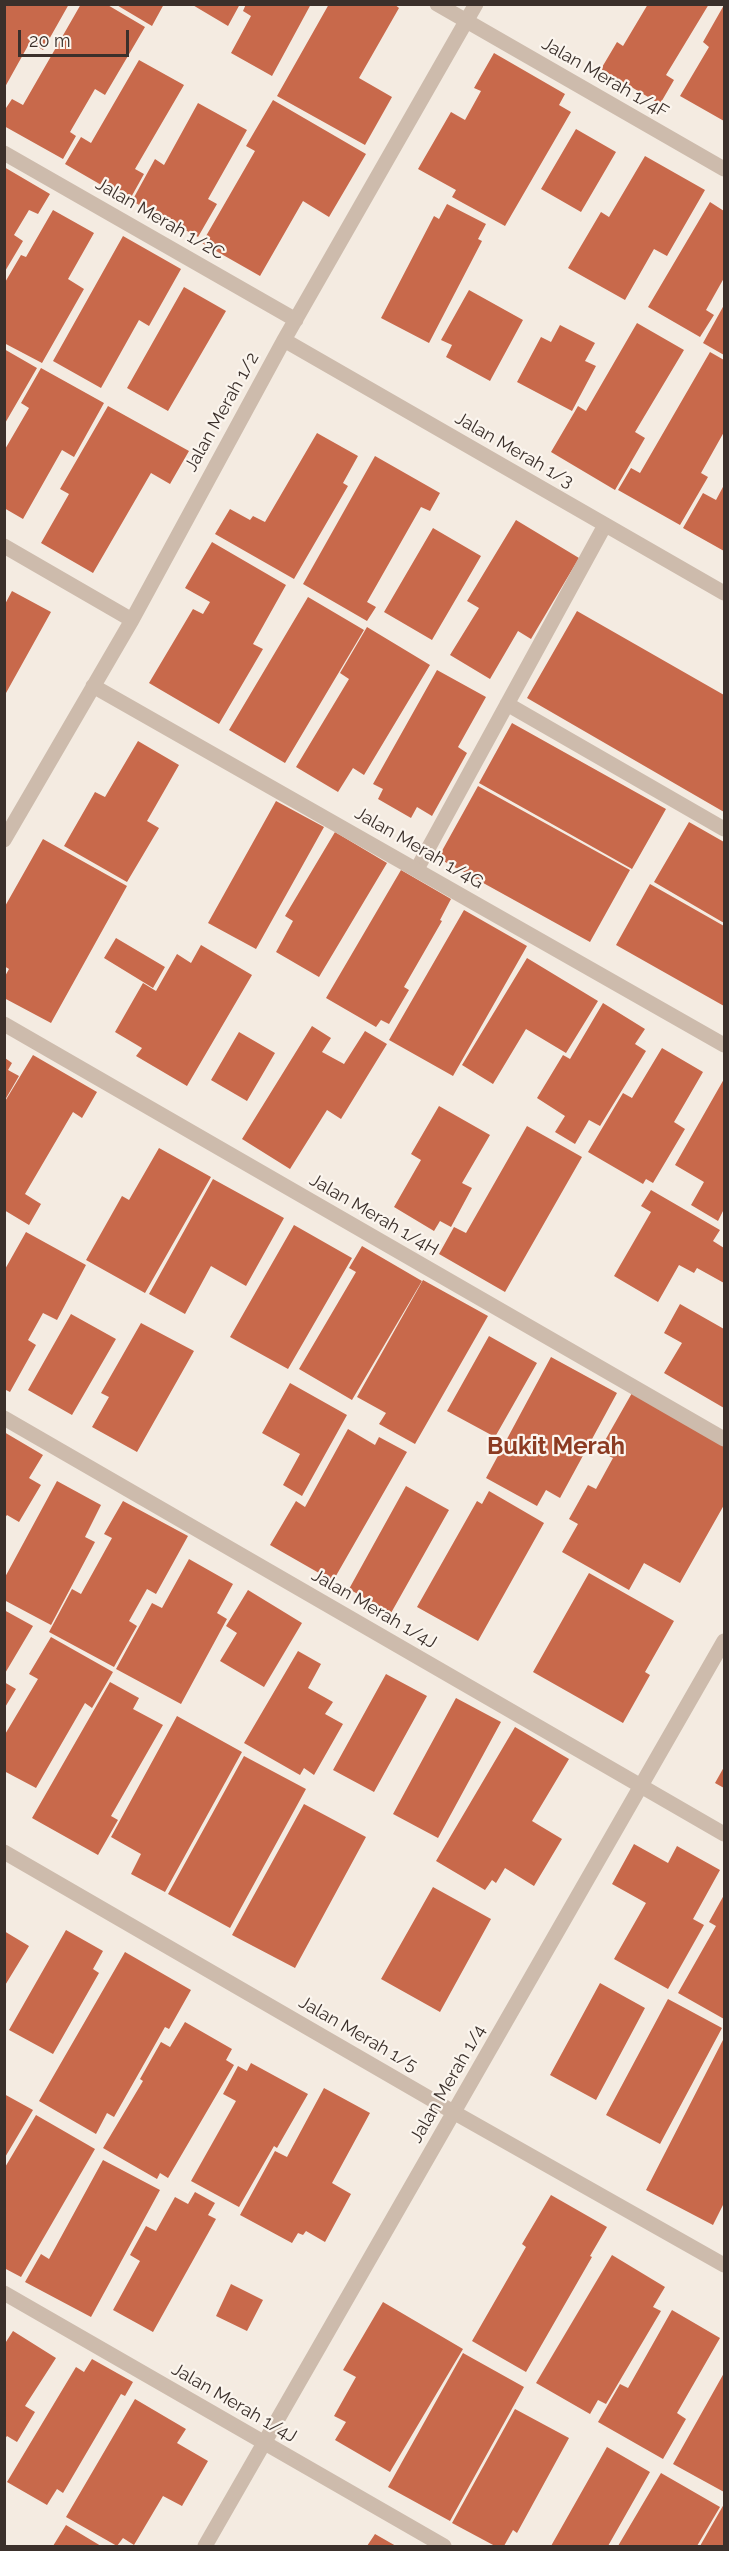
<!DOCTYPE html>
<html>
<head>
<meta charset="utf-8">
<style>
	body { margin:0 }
	#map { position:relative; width:729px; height:2551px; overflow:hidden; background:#f4ebe1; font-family:Raleway,sans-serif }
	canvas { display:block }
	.frame { position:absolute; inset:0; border:6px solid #3b302b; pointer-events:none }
	.scale { position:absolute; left:18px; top:30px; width:111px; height:27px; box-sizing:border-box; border:3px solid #3b302b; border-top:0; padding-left:8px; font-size:18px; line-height:21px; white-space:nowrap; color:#3b302b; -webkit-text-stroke:4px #fbf5ee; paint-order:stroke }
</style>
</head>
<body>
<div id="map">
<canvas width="729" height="2551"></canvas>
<div class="frame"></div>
<div class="scale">20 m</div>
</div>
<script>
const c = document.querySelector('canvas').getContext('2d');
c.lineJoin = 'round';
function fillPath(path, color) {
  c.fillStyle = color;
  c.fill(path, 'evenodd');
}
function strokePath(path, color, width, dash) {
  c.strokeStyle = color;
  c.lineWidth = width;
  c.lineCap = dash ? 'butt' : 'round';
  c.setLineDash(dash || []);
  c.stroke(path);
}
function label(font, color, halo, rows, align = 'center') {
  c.font = font + ' Raleway,sans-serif';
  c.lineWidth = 4.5;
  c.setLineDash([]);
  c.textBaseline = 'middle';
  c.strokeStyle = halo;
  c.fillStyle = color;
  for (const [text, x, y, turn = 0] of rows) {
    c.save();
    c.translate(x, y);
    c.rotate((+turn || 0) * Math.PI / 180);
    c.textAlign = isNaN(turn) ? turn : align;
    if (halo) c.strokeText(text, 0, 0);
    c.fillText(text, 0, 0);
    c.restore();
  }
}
fillPath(new Path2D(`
	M5 4H69L43 50 30 42 5 87Z
	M81 4H106L145 27 105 95 95 89 70 132 76 136 63 159 4 126V111L12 99 23 105Z
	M115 4H164L152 26Z
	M191 4H240L228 26Z
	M246 4H311L272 76 231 53 251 16 243 11Z
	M329 4H394L399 8 359 78 392 97 365 145 277 96Z
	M648 4H709L666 75 674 80 660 104 601 69 617 42 623 46Z
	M724 5V121L680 96 709 47 703 42Z
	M494 53 565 94 559 105 571 112 505 226 452 197 456 190 418 169 451 112 465 120 481 91 474 88Z
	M139 60 184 85 135 169 144 174 129 201 65 164 81 137 91 143Z
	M273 100 366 154 329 217 303 201 260 276 202 243 255 151 246 146Z
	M198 103 247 130 208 199 217 204 198 237 132 201 155 159 164 165Z
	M576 129 616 152 581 212 541 189Z
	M645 156 705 190 667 256 654 249 625 300 568 268 601 212 609 217Z
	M4 167 50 194 38 214 29 210 14 235 23 241 4 273Z
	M710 202 724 211V278L706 310 714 315 700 337 648 307Z
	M447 204 486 224 478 239 482 241 429 343 381 318 434 216 439 219Z
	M53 210 94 233 68 279 84 289 42 363 4 343V284L21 255 26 257Z
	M123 236 181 269 149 326 139 320 101 388 53 361Z
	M184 287 226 311 168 411 127 388Z
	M469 290 523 320 490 381 446 357 452 345 441 340Z
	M724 305V355L703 343Z
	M637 323 684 350 635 432 645 438 615 490 551 452 578 406 586 411Z
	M560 325 595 343 585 361 596 366 572 411 517 382 541 337 551 342Z
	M4 349 37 368 4 425Z
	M710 352 724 360V432L701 473 708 477 680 525 618 490 631 468 640 473Z
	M41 368 104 403 74 457 62 450 23 519 4 508V451L29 408 21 403Z
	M108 406 189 451 170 484 151 473 93 573 41 543 69 494 60 489Z
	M317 433 358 456 343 483 348 486 294 579 215 534 230 509 250 520 253 516 265 522Z
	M375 456 440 493 430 511 421 507 367 602 376 607 367 621 303 584Z
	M724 485V551L683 528 703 493 716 500Z
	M516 520 579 558 531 639 518 631 490 679 450 655 479 608 467 601Z
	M433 528 481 556 432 640 384 612Z
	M212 542 286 585 253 644 263 649 219 724 149 683 193 609 203 614 210 602 185 588Z
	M12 591 51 612 6 693 4 606Z
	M308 597 364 630 285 763 229 730Z
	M577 611 724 695V812L527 698Z
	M367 627 430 665 364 775 353 768 338 792 296 767 349 679 340 673Z
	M437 670 486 697 458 747 467 753 432 816 417 807 411 818 378 799 383 789 373 784Z
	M512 723 666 809 632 869 479 783Z
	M138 741 179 765 147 821 159 828 127 882 64 846 95 792 105 797Z
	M478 786 630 870 590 942 438 858Z
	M276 801 324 827 256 949 208 923Z
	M689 822 724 842V923L654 882Z
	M335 832 387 863 319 977 276 952 293 921 285 916Z
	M43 839 127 886 51 1023 4 998V978L9 969 4 966V908Z
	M401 870 451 899 440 920 442 921 404 987 409 990 389 1024 381 1020 376 1027 326 998Z
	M650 884 724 926V1006L616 945Z
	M464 910 527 946 453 1076 389 1040Z
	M116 938 165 967 153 988 104 958Z
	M201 945 252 975 187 1086 136 1056 142 1048 115 1032 143 983 156 991 177 954 191 963Z
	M527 958 598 1001 566 1053 526 1029 493 1084 462 1065Z
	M603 1003 645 1029 635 1044 646 1051 600 1126 589 1120 575 1144 555 1132 565 1116 537 1098 563 1055 570 1059Z
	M312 1026 331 1038 322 1052 344 1064 365 1031 387 1044 341 1119 327 1110 290 1169 242 1139Z
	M239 1032 275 1053 247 1101 211 1080Z
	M662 1048 703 1072 674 1122 685 1129 653 1183 646 1179 643 1184 588 1152 623 1093 632 1098Z
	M33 1055 97 1092 82 1118 73 1112 25 1194 41 1204 29 1225 4 1210V1103Z
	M5 1058 12 1063 8 1070 19 1076 5 1100Z
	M724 1079V1209L718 1221 691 1205 704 1182 675 1165Z
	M439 1106 490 1135 462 1183 472 1188 451 1227 440 1221 434 1231 394 1207 421 1160 411 1154Z
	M527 1126 582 1157 505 1292 439 1254 454 1227 466 1233Z
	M159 1148 211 1177 145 1293 86 1260 122 1196 129 1200Z
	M213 1179 284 1218 246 1286 211 1266 185 1314 149 1294Z
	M651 1190 720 1230 713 1241 724 1248V1283L697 1268 694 1273 679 1265 658 1302 614 1276 651 1212 641 1206Z
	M294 1225 352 1258 288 1369 230 1337Z
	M26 1232 86 1265 57 1320 43 1313 28 1340 36 1345 10 1392 4 1389V1271Z
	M362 1246 422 1281 352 1400 299 1369 356 1272 349 1268Z
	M423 1280 488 1316 415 1444 379 1424 386 1413 357 1397Z
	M680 1304 724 1329V1408L664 1373 682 1343 664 1333Z
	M71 1314 116 1339 72 1415 28 1390Z
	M141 1323 194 1351 137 1452 92 1427 109 1397 101 1393Z
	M489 1336 537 1363 495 1437 447 1411Z
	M551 1357 617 1393 560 1498 546 1490 537 1506 486 1478Z
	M290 1383 347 1415 302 1496 283 1485 300 1454 262 1433Z
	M632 1393 724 1446V1505L680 1583 644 1563 629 1590 562 1552 578 1524 569 1519 588 1485 596 1489 613 1458 599 1451Z
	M348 1429 375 1445 379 1437 407 1452 333 1581 270 1545 296 1501 305 1507Z
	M4 1432 43 1455 29 1478 41 1485 19 1522 7 1515 4 1519Z
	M57 1481 101 1505 85 1537 95 1542 51 1625 4 1600V1579Z
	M406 1486 449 1510 391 1613 349 1589Z
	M489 1491 544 1523 478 1641 417 1607 477 1501 482 1504Z
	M123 1501 188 1536 156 1594 147 1589 129 1621 137 1626 114 1667 49 1632 72 1589 81 1594 112 1538 104 1534Z
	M189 1559 233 1584 217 1613 227 1619 181 1704 116 1669 152 1603 162 1608Z
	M589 1573 674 1621 645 1672 650 1675 623 1723 533 1672Z
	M248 1590 302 1623 264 1687 220 1661 237 1633 226 1626Z
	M4 1610 33 1626 4 1675Z
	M51 1637 113 1672 92 1708 85 1703 36 1788 4 1771V1736L38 1679 29 1674Z
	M298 1651 321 1664 308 1688 333 1702 325 1714 343 1724 314 1775 304 1768 300 1775 244 1743Z
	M386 1674 427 1696 374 1792 333 1770Z
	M4 1682 16 1689 4 1709Z
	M110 1682 139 1698 133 1709 163 1725 111 1816 118 1820 98 1855 32 1818Z
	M456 1698 501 1722 438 1838 393 1814Z
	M177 1716 242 1752 165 1892 131 1874 141 1854 111 1837Z
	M515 1727 569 1759 532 1821 562 1839 534 1886 505 1868 496 1883 492 1880 485 1890 436 1861Z
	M244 1756 306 1789 230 1928 168 1894Z
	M724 1767V1788L715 1783Z
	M304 1804 366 1837 295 1968 232 1935Z
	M634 1844 668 1863 677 1846 720 1870 693 1919 704 1925 668 1989 614 1959 646 1903 612 1884Z
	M433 1887 491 1919 440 2012 381 1979Z
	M724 1895V2019L678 1993 716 1926 709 1922Z
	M66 1930 103 1951 93 1969 99 1973 53 2054 9 2030Z
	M4 1931 29 1946 4 1987Z
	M125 1952 191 1990 169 2029 165 2027 114 2117 107 2113 96 2134 39 2101Z
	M600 1983 645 2008 596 2100 550 2075Z
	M668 1999 722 2028 660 2144 606 2115Z
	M185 2022 232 2049 226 2060 234 2065 168 2178 160 2173 157 2179 103 2148 143 2081 140 2079 161 2042 170 2047Z
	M724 2038V2203L713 2225 646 2190Z
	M251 2063 308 2094 277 2148 274 2146 239 2207 191 2181 236 2101 223 2094 238 2066 247 2071Z
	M324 2088 370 2113 332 2183 351 2194 325 2242 306 2231 303 2235 298 2233 292 2243 240 2215 275 2151 287 2157Z
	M4 2094 33 2110 4 2159Z
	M36 2115 95 2149 21 2277 4 2268V2169Z
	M103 2160 160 2190 91 2317 25 2282 41 2254 49 2259Z
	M195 2192 215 2203 208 2215 216 2219 153 2332 113 2310 140 2261 130 2255 146 2226 156 2231 175 2197 188 2204Z
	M551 2195 607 2227 590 2256 592 2257 526 2372 472 2341 526 2247 522 2244Z
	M612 2255 665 2287 653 2307 661 2311 606 2404 598 2400 590 2414 536 2383Z
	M231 2284 263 2300 247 2331 216 2316Z
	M383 2302 463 2349 390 2472 335 2440 346 2422 334 2416 356 2377 343 2370Z
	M672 2310 720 2338 677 2413 686 2419 663 2459 598 2422 620 2384 628 2388Z
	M13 2331 56 2358 25 2406 35 2412 17 2442 7 2436 4 2440V2345Z
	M463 2353 524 2387 450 2521 388 2487Z
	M92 2359 133 2382 125 2396 121 2394 63 2493 57 2489 47 2505 7 2482 76 2367 84 2372Z
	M724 2373V2492L673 2464Z
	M135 2399 186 2429 177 2443 208 2461 182 2506 163 2496 134 2545 123 2538 117 2546 66 2517Z
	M515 2409 569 2438 517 2533 513 2530 504 2546H495L452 2523Z
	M607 2447 650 2472 608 2546H551Z
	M661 2473 720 2507 697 2546H618Z
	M724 2504V2546H700Z
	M66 2525 101 2546H53Z
	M375 2534 396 2546H367Z`), '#c8694b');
strokePath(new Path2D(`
	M507 704 724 829
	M417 869 605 525`), '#cdbbac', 15);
strokePath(new Path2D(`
	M437 4 724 169
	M4 153 296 320
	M284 340 724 593
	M4 546 132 620
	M93 686 724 1045
	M4 840 132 620 284 340 476 4
	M4 1024 724 1439
	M4 1418 724 1834
	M4 1852 455 2113 724 2265
	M4 2293 444 2546
	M205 2546 724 1641`), '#cdbbac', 15);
label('18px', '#3b302b', '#fbf5ee', [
	["Jalan Merah 1/4F",605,78,30],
	["Jalan Merah 1/2C",160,219,30],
	["Jalan Merah 1/2",222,412,-61],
	["Jalan Merah 1/3",514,450,30],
	["Jalan Merah 1/4G",419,848,30],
	["Jalan Merah 1/4H",374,1215,30],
	["Jalan Merah 1/4J",374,1609,30],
	["Jalan Merah 1/5",358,2034,30],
	["Jalan Merah 1/4",448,2084,-60],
	["Jalan Merah 1/4J",234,2403,30]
]);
label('bold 24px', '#8c3b22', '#fbf5ee', [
	["Bukit Merah",556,1447]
]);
</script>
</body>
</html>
